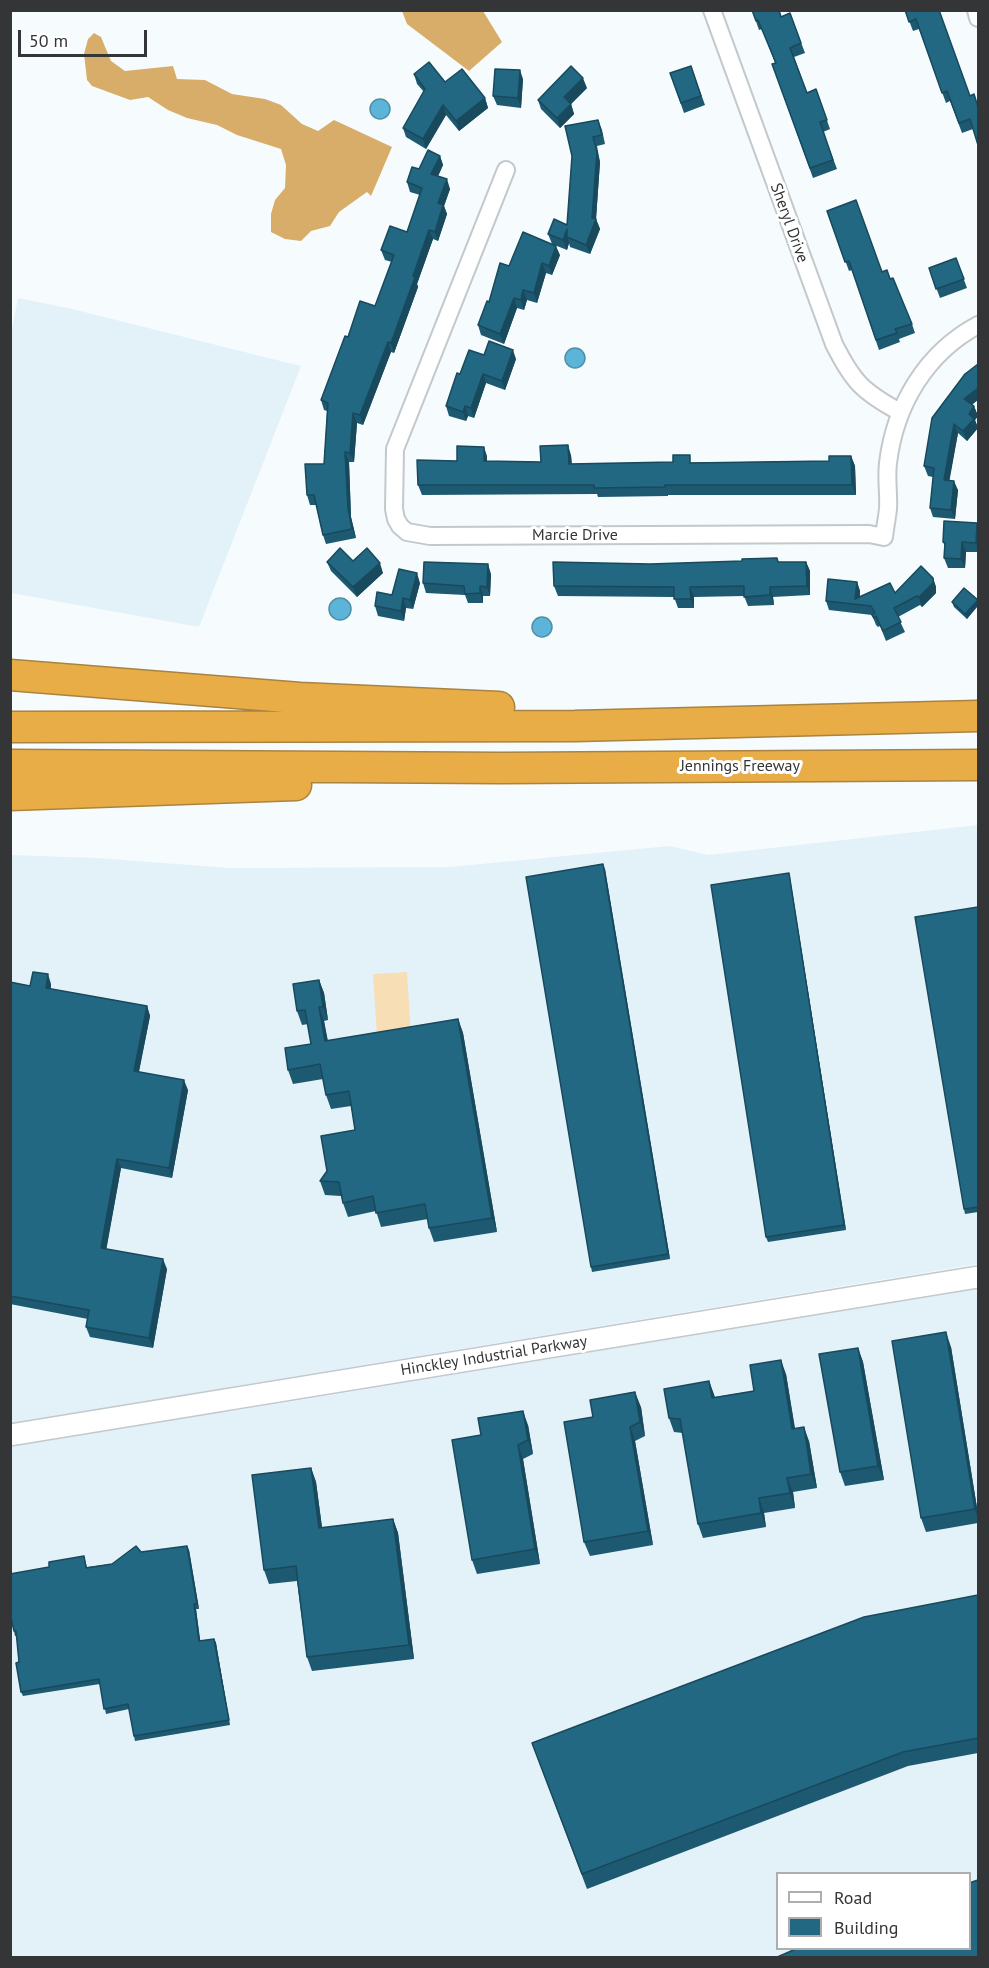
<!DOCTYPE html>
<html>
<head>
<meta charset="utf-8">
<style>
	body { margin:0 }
	#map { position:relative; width:989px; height:1968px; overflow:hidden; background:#f6fcfe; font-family:"PT Sans",sans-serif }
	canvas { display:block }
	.frame { position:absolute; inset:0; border:12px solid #333536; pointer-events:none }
	.legend { position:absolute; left:776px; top:1872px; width:195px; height:78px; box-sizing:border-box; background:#fff; border:2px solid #adaeaf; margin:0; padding:8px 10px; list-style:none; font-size:18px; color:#333536 }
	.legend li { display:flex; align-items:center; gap:12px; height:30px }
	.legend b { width:30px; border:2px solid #adaeaf }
	.scale { position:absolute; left:18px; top:30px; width:129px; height:27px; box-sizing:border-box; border:3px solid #333536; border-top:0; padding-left:8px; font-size:18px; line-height:21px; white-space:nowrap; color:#333536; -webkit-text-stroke:4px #fff; paint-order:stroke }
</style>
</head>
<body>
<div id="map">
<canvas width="989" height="1968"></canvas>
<div class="frame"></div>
<ul class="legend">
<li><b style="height:8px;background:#fff"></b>Road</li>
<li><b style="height:16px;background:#226883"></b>Building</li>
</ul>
<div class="scale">50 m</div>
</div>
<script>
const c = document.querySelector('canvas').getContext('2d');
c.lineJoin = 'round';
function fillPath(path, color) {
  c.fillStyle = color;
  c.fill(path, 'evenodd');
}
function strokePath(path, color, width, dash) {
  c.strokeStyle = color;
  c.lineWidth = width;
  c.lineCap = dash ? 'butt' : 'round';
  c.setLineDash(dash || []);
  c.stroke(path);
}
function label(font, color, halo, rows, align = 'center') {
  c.font = font + ' "PT Sans",sans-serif';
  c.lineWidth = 6;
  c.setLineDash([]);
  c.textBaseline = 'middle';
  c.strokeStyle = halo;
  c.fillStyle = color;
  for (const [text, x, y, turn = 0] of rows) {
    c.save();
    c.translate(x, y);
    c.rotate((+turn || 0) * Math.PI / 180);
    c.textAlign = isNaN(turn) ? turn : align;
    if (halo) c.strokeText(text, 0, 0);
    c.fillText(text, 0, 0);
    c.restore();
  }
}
fillPath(new Path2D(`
	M18 298 68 308 301 366 199 627 11 593 10 339Z
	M978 825V1264L224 1388 228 1412 978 1288V1957L11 1958V855L97 858 230 868 449 867 670 846 708 855ZM778 1874H970V1948H778Z`), '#e3f2f9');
fillPath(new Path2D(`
	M407 972 411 1035 377 1037 373 974Z`), '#f8deb5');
fillPath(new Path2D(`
	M402 11H483L502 42 469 71 407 24Z
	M94 33 101 37 111 61 125 71 173 66 177 79 205 80 232 94 265 99 281 105 302 124 318 131 334 120 392 147 371 196 367 192 339 212 330 226 311 231 301 241 285 239 271 232V214L275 200 285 188 286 165 281 149 237 135 217 125 187 118 168 110 148 97 130 100 92 86 87 80 84 54 88 39Z`), '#d8ad69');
const water = new Path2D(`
	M370 109a10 10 0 1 1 20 0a10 10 0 1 1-20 0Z
	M565 358a10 10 0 1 1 20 0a10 10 0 1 1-20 0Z
	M329 609a11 11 0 1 1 22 0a11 11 0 1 1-22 0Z
	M532 627a10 10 0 1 1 20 0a10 10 0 1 1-20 0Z`);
fillPath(water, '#5cb4d9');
strokePath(water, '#508ea8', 1.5);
const minor = new Path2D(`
	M712 10 834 344C853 382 863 392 900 412
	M976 10 978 18
	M506 170 395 449 394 509 396 519 400 526 407 532 430 536 869 534 884 537C885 528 887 518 888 509 889 494 886 479 888 463 895 405 926 353 978 325`);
const tertiary = new Path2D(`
	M10 1435 978 1277`);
const motorway = new Path2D(`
	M10 675 300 698 499 707
	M10 727 575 726 978 716
	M10 765 502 768 978 765
	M10 795 296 785`);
strokePath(minor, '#c2c9cc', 20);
strokePath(tertiary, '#c2c9cc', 24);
strokePath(motorway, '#a98341', 33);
strokePath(minor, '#fff', 16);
strokePath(tertiary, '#fff', 21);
strokePath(motorway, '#e8ad47', 30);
fillPath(new Path2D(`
	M752 10 781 17 790 13 805 53 794 57 807 93 816 89 830 129 823 132 837 169 813 178 772 64 775 63 762 29 759 30Z
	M905 10H939L973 129 962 133 950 101 946 103 919 29 913 31Z
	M691 66 705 105 684 113 670 73Z
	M414 74 445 82 485 98 488 108 459 131 446 115 426 149 406 137 403 128 424 92 417 84Z
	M523 79 521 108 497 105 493 96Z
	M587 88 571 104 574 114 560 128 541 109 538 100Z
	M598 120 605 144 597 146 600 162 596 219 600 229 590 254 570 247 569 243 567 250 552 244 548 234 567 225Z
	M440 156 443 165 438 176 450 189 444 206 447 214 438 241 433 239 417 284 418 287 394 353 391 352 363 425 357 423 354 462H349L351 517 356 538 326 544 323 535 316 505H310L307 495 324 464 327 411 324 410 321 400 348 337 375 306 392 262 385 260 381 250 407 232 420 195 410 192 407 182 419 169Z
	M827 211 890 279 912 324 915 333 899 339 900 342 879 350 852 270 849 271Z
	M560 255 552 275 546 273 537 303 527 300 524 310 517 308 504 344 481 335 478 325 489 302 509 266Z
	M956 258 967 288 940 298 929 268Z
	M484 355 516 359 505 390 486 383 474 418 468 416 466 421 449 416 446 406 460 374Z
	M978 364 972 405 974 406 978 416 975 420 978 428 967 441 958 433 949 480 958 490 955 519 933 517 930 508 933 477 928 476 924 466Z
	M571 455 572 464 829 461 851 456 855 466 856 495H668V496L598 497 597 494 422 495 418 485 457 461 487 456V461L541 462Z
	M978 528V552H966L965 568H948L944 558 945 546 943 542Z
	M353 561 383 573 357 597 331 571 327 562Z
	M806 562 810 571V595L773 597 774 605 748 606 744 596 694 597V608H678L674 597 558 596 554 586 650 564Z
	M491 574 490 596H483V603H468L465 595 426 593 423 583Z
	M933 578 936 587V593L922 607 920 605 898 617 905 632 886 641 880 626 878 627 876 625 872 615 829 610 826 601 857 582 860 591V597L895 593Z
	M420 583 413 609 406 608 404 621 378 616 375 606 392 595Z
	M952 602 978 603 967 619 954 607Z
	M605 869 670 1259 592 1272 591 1267Z
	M789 873 790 878 846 1230 768 1242 766 1237Z
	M978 907V1212L965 1214 964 1209Z
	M319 980 324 993 328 1020 324 1021 328 1041 458 1019 463 1033 497 1232 434 1242 429 1228 428 1219 381 1227 376 1211 348 1217 343 1203 341 1196 325 1195 320 1181 355 1130 351 1106 331 1109 326 1095 323 1079 293 1084 288 1070 311 1044 308 1024 302 1025 297 1011Z
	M10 982 30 986 51 984V989L147 1006 150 1016 139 1072 188 1090 172 1178 121 1168 106 1249 167 1269 153 1348 90 1337 86 1327 88 1319 10 1304Z
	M951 1347 978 1514V1523L926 1532 921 1518Z
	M858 1348 863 1362 884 1480 845 1486 840 1472Z
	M786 1374 795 1428 809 1441 817 1488 793 1492 795 1508 764 1513 766 1527 703 1538 698 1524 683 1433 674 1432 669 1418 709 1381 715 1397 754 1391Z
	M641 1407 645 1436 635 1441 653 1545 590 1556 584 1542 593 1417Z
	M528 1425 533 1454 523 1459 540 1564 477 1574 472 1560 481 1435Z
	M311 1468 316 1482 322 1528 393 1519 398 1533 414 1659 312 1671 307 1657 297 1581 269 1584 264 1570Z
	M189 1550 199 1609H196L200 1641 214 1639 216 1643 230 1725 135 1741 134 1736 129 1709 106 1714 100 1684 23 1696 21 1692 17 1636H15L14 1631 49 1567 84 1556 87 1567 112 1564 141 1552Z
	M978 1595V1753L908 1766 587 1889 532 1743Z`), '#1d5971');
fillPath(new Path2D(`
	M520 70 523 79 521 108 518 98Z
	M583 78 587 88 568 107 564 97Z
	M485 98 488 108 459 131 456 121Z
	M571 104 574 114 560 128 557 118Z
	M443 105 446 115 426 149 423 139Z
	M598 120 602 130 605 144 602 135Z
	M593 137 600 162 596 219 600 229 590 254 586 245 592 218Z
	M440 156 443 165 435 183 431 174Z
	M447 179 450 189 444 206 447 214 438 241 435 232 438 203Z
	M567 229V237L569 243 567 250 563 240Z
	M429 230 433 239 417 284 418 287 394 353 391 343Z
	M556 246 560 255 552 275 549 266Z
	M542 263 546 273 537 303 534 293Z
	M523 290 527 300 524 310 521 300Z
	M514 298 517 308 504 344 500 334Z
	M388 342 391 352 363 425 360 415Z
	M513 350 516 359 505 390 502 381Z
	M483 374 486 383 474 418 471 408Z
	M978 388V400L968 408 964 399Z
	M465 406 468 416 466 421 463 412Z
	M974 406 978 416 975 420 978 428 967 441 963 431 969 414Z
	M353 413 357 423 354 462 350 453Z
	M954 424 958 433 948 489 944 480Z
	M568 445 571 455 572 474 569 464Z
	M484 447 487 456V471L484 461Z
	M345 452 349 462 351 517 356 538 352 529 348 508Z
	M851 456 855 466 856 495 852 485Z
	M954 481 958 490 955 519 951 510Z
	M977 523 978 528V550L976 543Z
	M962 542 966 552 965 568 961 559Z
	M806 562 810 571V595L807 586Z
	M380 563 383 573 357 597 353 587Z
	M488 564 491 574 490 596 487 587Z
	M417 573 420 583 413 609 410 600Z
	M933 578 936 587V593L922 607 919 597Z
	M857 582 860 591 859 604 855 599Z
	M480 586 483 596V603L480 593Z
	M690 587 694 597V608L691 599Z
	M770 587 773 597 774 605 770 595Z
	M403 598 406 608 404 621 401 611Z
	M978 600V606L967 619 965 614Z
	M603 864 605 869 670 1259 668 1254Z
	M789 873 790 878 846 1230 844 1225Z
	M48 974 51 984 49 997 46 988Z
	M319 980 324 993 328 1020 323 1007Z
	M147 1006 150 1016 137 1080 134 1071Z
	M319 1007 324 1021 330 1055 325 1041Z
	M458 1019 463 1033 497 1232 492 1218Z
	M184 1080 188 1090 172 1178 169 1168Z
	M117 1159 121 1168 105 1257 101 1248Z
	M163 1259 167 1269 153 1348 149 1338Z
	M946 1332 951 1347 978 1514V1519L975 1509Z
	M858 1348 863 1362 884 1480 878 1466Z
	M781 1360 786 1374 797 1443 792 1429Z
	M709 1381 714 1395 717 1412 712 1398Z
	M635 1392 641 1407 645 1436 640 1422Z
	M523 1411 528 1425 533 1454 528 1440Z
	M630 1427 635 1441 653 1545 648 1531Z
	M804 1427 809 1441 817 1488 811 1474Z
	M518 1445 523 1459 540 1564 535 1549Z
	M311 1468 316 1482 324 1542 319 1528Z
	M787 1478 793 1492 795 1508 790 1493Z
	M759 1498 764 1513 766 1527 761 1513Z
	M393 1519 398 1533 414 1659 409 1645Z
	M187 1546 189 1550 199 1609 197 1604Z
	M194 1604 196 1609 201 1646 199 1641Z
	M214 1639 216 1643 230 1725 229 1720Z`), '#18495c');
const building = new Path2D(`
	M752 10H779L781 17 790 13 801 43 790 48 807 93 816 89 827 120 820 122 833 160 810 168 772 64 776 63 758 20 756 21Z
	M905 10H939L970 96 974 94 978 107V145L970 119 959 123 947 91 942 93 916 19 909 22Z
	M429 62 445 82 462 69 485 98 456 121 443 105 423 139 403 128 425 89 414 74Z
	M571 66 583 78 564 97 571 104 557 118 538 100Z
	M691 66 701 96 681 103 670 73Z
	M495 69 520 70 518 98 493 96Z
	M598 120 602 135 593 137 597 152 592 218 596 219 586 245 567 237V229L563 240 548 234 554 219 567 225 572 156 565 126Z
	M428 150 440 156 431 174 447 179 438 203 443 205 435 232 429 230 413 276 415 277 391 343 388 342 360 415 353 413 350 453 345 452 348 508 352 529 323 535 314 495H307L305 464H324L328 403 321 400 345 336 348 337 360 301 375 306 394 255 381 250 390 226 407 232 422 188 407 182 412 167 419 169Z
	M856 200 882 272 887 270 890 279 893 278 912 324 895 329 897 333 876 340 849 261 845 262 827 211Z
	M523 232 556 246 549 266 542 263 534 293 523 290 521 300 514 298 500 334 478 325 487 301 489 302 500 263 509 266Z
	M956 258 964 279 936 289 929 268Z
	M489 341 513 350 502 381 483 374 471 408 465 406 463 412 446 406 457 373 460 374 469 350 484 355Z
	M978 364V388L964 399 974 406 969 414 974 419 963 431 954 424 944 480 954 481 951 510 930 508 934 468 924 466 932 418 965 374Z
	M568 445 569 464 673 462V455H690V463L829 461V456H851L852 485H665V487L594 488V485H418L417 460 457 461V446L484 447V461L541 462 540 446Z
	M944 521 977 523 976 543 962 542 961 559 944 558 945 543 943 542Z
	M340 548 353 561 367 548 380 563 353 587 327 562Z
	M777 558 778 562H806L807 586 770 587V595L744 597V586L690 587 691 599H674V587L554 586 553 562 650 564 742 561V559Z
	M424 562 488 564 487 587 480 586V593L465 594 464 586 423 583Z
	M921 566 933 578V583L919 597 917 596 894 608 901 622 883 631 876 616 874 618 872 615 875 613 871 606 826 601 828 579 857 582 855 599 890 583 895 593Z
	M399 569 417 573 410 600 403 598 401 611 375 606 377 592 392 595Z
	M964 588 978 600 965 614 952 602Z
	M603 864 668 1254 591 1267 526 877Z
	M789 873 844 1225 766 1237 711 885Z
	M978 907V1207L964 1209 915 917Z
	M33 972 48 974 46 988 147 1006 134 1071 184 1080 169 1168 117 1159 101 1248 163 1259 149 1338 86 1327 89 1310 10 1296V982L30 986Z
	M319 980 323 1007H319L325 1041 458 1019 492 1218 429 1228 425 1204 376 1213 373 1196 343 1203 339 1182 320 1181 327 1171 321 1136 355 1130 349 1091 326 1095 320 1064 288 1070 285 1048 311 1044 305 1010 297 1011 293 984Z
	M946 1332 975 1509 921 1518 892 1341Z
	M858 1348 878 1466 840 1472 819 1354Z
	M781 1360 792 1429 804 1427 811 1474 787 1478 790 1493 759 1498 761 1513 698 1524 680 1419 669 1418 664 1389 709 1381 712 1398 754 1391 750 1365Z
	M635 1392 640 1422 630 1427 648 1531 584 1542 564 1422 593 1417 590 1400Z
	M523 1411 528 1440 518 1445 535 1549 472 1560 452 1440 481 1435 478 1418Z
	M311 1468 319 1528 393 1519 409 1645 307 1657 296 1566 264 1570 252 1475Z
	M136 1546 141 1552 187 1546 197 1604H194L199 1641 214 1639 229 1720 134 1736 128 1704 104 1709 99 1679 21 1692 16 1663 19 1662 16 1631H14L10 1614V1574L49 1567V1562L84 1556 86 1568 112 1564Z
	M978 1595V1738L903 1752 582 1874 532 1743 864 1617Z
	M978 1880V1958H775L798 1948H969V1883Z`);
fillPath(building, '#226883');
strokePath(building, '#18495c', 1.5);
label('16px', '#333536', '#fff', [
	["Sheryl Drive",789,223,70],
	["Marcie Drive",575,535],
	["Jennings Freeway",740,766],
	["Hinckley Industrial Parkway",494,1356,-9]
]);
</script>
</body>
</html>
